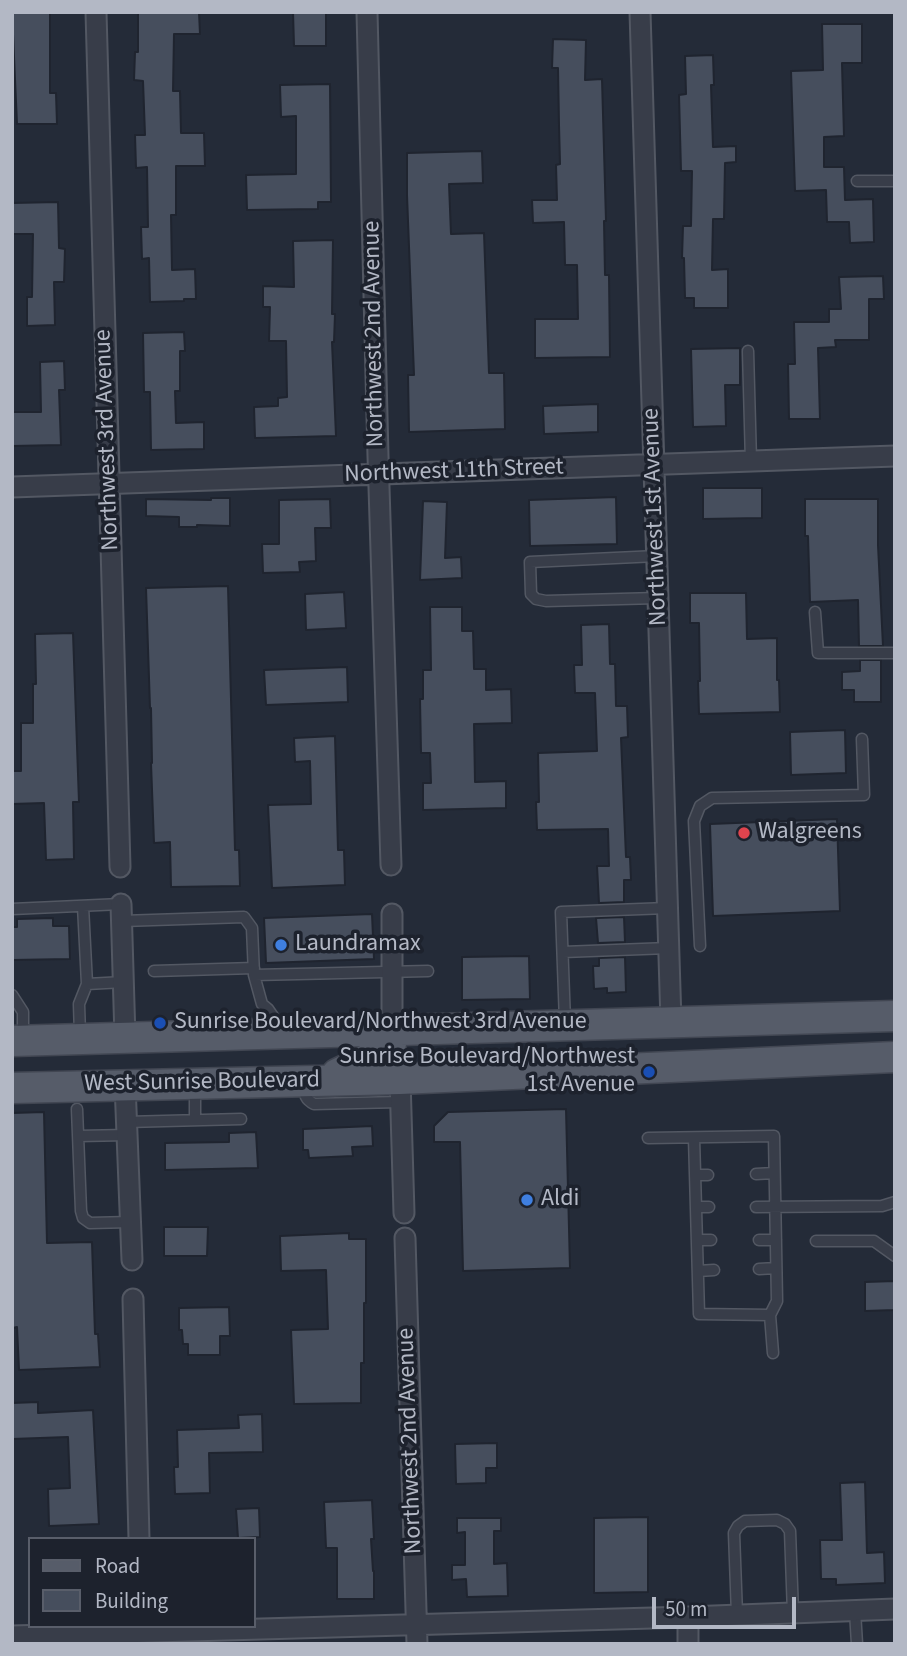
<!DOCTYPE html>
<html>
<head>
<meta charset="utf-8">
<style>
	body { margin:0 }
	#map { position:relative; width:907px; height:1656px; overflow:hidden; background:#242b38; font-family:"Source Sans 3",sans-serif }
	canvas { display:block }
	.frame { position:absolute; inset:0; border:14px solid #b3b8c5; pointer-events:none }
	.legend { position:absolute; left:28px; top:1537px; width:228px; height:91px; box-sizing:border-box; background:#1d222d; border:2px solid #595e6a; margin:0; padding:9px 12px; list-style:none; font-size:21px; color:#b3b8c5 }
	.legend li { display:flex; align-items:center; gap:14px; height:35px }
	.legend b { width:35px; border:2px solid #595e6a }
	.scale { position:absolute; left:652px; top:1597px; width:144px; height:32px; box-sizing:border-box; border:4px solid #b3b8c5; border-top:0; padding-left:9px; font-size:21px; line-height:24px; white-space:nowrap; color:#b3b8c5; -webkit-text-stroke:5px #1d222d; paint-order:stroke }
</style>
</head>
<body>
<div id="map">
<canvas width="907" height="1656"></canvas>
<div class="frame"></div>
<ul class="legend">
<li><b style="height:9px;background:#565c69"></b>Road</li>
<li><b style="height:19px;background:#464e5d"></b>Building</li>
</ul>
<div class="scale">50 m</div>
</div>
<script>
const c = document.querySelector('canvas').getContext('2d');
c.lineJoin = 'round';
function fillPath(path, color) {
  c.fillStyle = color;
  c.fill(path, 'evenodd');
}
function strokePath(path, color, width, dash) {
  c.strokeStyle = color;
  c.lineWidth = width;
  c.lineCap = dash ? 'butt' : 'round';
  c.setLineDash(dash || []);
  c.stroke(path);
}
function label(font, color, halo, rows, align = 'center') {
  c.font = font + ' "Source Sans 3",sans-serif';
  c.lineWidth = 7;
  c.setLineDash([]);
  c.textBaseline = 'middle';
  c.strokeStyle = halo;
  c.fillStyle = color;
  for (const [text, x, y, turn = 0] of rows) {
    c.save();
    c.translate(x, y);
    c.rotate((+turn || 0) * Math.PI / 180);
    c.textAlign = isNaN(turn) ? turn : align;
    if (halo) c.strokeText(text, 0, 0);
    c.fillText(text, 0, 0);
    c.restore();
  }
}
const building = new Path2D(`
	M12 12H50V93H56L57 124H17Z
	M138 12H199L200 34H174L173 91H180L181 133H204L205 166H176V215H171L172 270 195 269 196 299H184V301L150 302 149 258 142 259 141 227H148L147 167 136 168 135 135H145L143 81 134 80 135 52H138Z
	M293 12H326V46H294Z
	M822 24H862V63H842L844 136 824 137V167H844L845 200 873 199 874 242 850 243 849 222H827L826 190 795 191 791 71 823 70Z
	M553 39 586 40 585 80 602 79 606 221H604L605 275H609L610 357 535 358V319H578L577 265H565L564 222 533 223 532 200H557L556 165 560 164 559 125 558 68H552Z
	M713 55 714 85H711L713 147 736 146V162L725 163 724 219H713L712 270 728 269V308H694V298H685L684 258H682L683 226H691L692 171H681L679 95 686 94 685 56Z
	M330 84 331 202H318V209L247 210 246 175 296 174V116L281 117 280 85Z
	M482 151 483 183 449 184 451 234 484 233 489 373H504L505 429 409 432 408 375H414L407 195V153Z
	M58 202 59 248 65 249 64 282H54L55 325 27 326V297H32L33 234H12V203Z
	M333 240 332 314H335L334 342H332L336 436 255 438 254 407 278 406V398L287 397 286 341H269L270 307H263V286L294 287 293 241Z
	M883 276 884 299H869V340H835L836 347 818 348 820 419H789L788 364H795L794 322H829V309H841L839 277Z
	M184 332 185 351H180V391H175L176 423 204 422V449L151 450 150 392H144L143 333Z
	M740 348V385H725L726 426 693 427 691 349Z
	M64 361 65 390H59L61 445 12 446V412H41L40 362Z
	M598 404V432L544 434 543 406Z
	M703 488H762V518L703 519Z
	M616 497 617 544 530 546 529 500Z
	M211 498H230V526L197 525V527H179V517L146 516V499L211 500Z
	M330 499 331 528H315L316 561 299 562 300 572 263 573 262 544H279V500Z
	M805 499H878V545L883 646H859L858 600 810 602 808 536H805Z
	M423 501 447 502 445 558 461 557 462 578 420 580Z
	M228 586 235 850H239L240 886 171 887 170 842 154 843 151 763H152L151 708H150L146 588Z
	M344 592 346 628 306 630 305 594Z
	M690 593H746L747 639 777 638V680H779L780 712 699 714 698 681H700L699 623H690Z
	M430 607H462V631H473L474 669H486V690L511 689 512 723 474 724 475 782 506 781V808L423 810V783H431L430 753H421L420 699H423V670H431Z
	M609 624 610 664H615L616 706H627L628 737 621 738 626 857H630L631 880H624V902L599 903 597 866H609L608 829 537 830 536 802H539L538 753 597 751 595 693H575L574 665H582L581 625Z
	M73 633 79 802H73L74 859 46 860 44 803 12 804V771H21V723H33V684H36L35 634Z
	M860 660H881V702H854V690H842V672L860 671Z
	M347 667 348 702 266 705 264 670Z
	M845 730 846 773 791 775 790 732Z
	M335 736 338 850H344L345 885 272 888 268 805 311 804 310 761 295 762 294 738Z
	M837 819 840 911 713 916 710 824Z
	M372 914 374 959 266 963 264 918Z
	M624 917 625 942 598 943 596 918Z
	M53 918V926H69L70 959 12 960V927H17V919Z
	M529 956 530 999 462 1000V957Z
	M625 957 626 992 607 993V988L594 989 593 966H599V958Z
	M566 1109 570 1268 463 1271 460 1142H434V1126L448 1112Z
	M44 1112 47 1243 92 1242 95 1334H98L100 1367 19 1370 17 1327 13 1328 12 1314V1113Z
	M372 1126 373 1146 352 1147 353 1156 309 1158 308 1150H303V1129Z
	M256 1132 258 1168 165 1170V1143L229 1142V1133Z
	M164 1227H208L207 1256H164Z
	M349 1233V1239H366V1303H364V1363H361V1403L294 1404 291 1330 328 1329 326 1270 281 1271 280 1236Z
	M895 1281V1310L865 1311V1282Z
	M229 1307 230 1336H220V1355H188V1344H183L182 1330H179V1308Z
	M38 1402V1413L93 1410 99 1524 49 1526 48 1489 70 1488 68 1437 12 1439V1403Z
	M262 1414 263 1452 209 1453 210 1493 175 1494 174 1467H178L177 1430 239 1428 238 1415Z
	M497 1443V1468H486V1483L456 1484 455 1444Z
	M865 1482 867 1553 884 1552 885 1583 836 1585V1579H821L820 1540H842L840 1483Z
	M372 1500 374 1539H371L373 1571H374V1599H337V1548H326L324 1502Z
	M259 1508 260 1537 238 1538 236 1509Z
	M648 1517V1592L594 1593V1518Z
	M457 1518H501V1531H494V1564L507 1563 508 1596 467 1597 466 1579 452 1580V1565H465V1532L457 1533Z`);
fillPath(building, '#464e5d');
strokePath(building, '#1f242f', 2);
const service = new Path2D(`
	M857 181H895
	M748 351 751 462
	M657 556 530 562 531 594 536 599 546 601 658 598
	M815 612 818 653H895
	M12 909 121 904
	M122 921 244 917 252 928 254 975 262 1004 268 1009 281 1028
	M700 946 694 821 700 806 712 798 864 795 862 739
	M563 952 669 948
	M154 971 254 968
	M254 975 428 971
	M87 984 124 982
	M12 995 23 1012V1037
	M565 1022 561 912 668 908
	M80 1035 79 1004 87 984 83 906
	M304 1084C305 1094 304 1099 314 1104L400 1102
	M195 1087V1120
	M77 1109 81 1211 83 1218 90 1223 131 1222
	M126 1122 241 1119
	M79 1136 127 1135
	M648 1138 774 1136 777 1301 770 1315 699 1314 694 1138
	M756 1174 774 1173
	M695 1175H708
	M696 1207H709
	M756 1207 882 1206 895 1202
	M697 1240H711
	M759 1240H776
	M816 1241H874L895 1256
	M759 1269 776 1268
	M698 1271 714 1270
	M770 1315 773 1353
	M855 1611 857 1644
	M737 1615 734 1533 738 1526 745 1521 777 1520 785 1524 790 1531 793 1613`);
const minor = new Path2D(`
	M96 12 120 867
	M367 12 378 456 391 865
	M640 12 671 1022
	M12 487 895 456
	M121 904 125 1038
	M392 914V1030
	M400 1079 404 1213
	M125 1084 132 1260
	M405 1238 417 1644
	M133 1299 139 1539
	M688 1617V1644
	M12 1636 688 1617 895 1609`);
const primary = new Path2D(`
	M12 1041 895 1016
	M337 1074 387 1050 391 1044 392 1030
	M12 1088 400 1079 895 1057`);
strokePath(service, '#535863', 13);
strokePath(minor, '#535863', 23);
strokePath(primary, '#414652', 33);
strokePath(service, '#383d49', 10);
strokePath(minor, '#383d49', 19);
strokePath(primary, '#565c69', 30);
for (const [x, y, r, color] of [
	[744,833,7,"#e0444e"],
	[281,945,7,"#3f7fe0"],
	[160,1023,7,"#1a4fb4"],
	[649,1072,7,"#1a4fb4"],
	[527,1200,7,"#3f7fe0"]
]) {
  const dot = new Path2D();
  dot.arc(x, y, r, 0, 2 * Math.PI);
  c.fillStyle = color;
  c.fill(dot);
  strokePath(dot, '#1d222d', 2.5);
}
label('24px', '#b3b8c5', '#1d222d', [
	["Northwest 2nd Avenue",375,334,-91],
	["Northwest 3rd Avenue",108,440,-92],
	["Northwest 11th Street",454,472,-2],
	["Northwest 1st Avenue",656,517,-92],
	["West Sunrise Boulevard",202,1083,-1],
	["Northwest 2nd Avenue",411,1441,-92]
]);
label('24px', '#b3b8c5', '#1d222d', [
	["Walgreens",758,833],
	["Laundramax",295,945],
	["Sunrise Boulevard/Northwest 3rd Avenue",174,1023],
	["Sunrise Boulevard/Northwest",635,1058,"right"],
	["1st Avenue",635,1086,"right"],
	["Aldi",541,1200]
], 'left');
</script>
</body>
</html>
